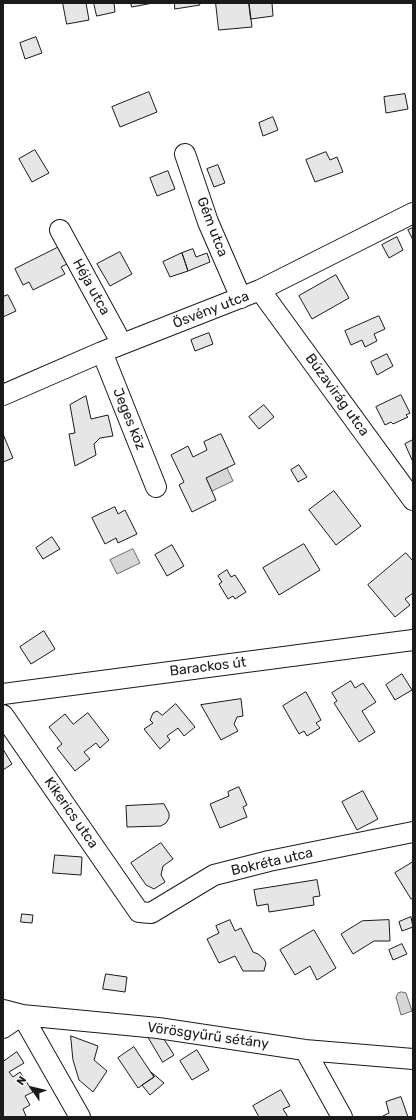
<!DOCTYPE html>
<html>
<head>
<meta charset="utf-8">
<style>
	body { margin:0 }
	#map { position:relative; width:416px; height:1120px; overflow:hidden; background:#fff; font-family:Rubik,sans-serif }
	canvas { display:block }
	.frame { position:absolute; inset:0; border:4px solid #1a1a1a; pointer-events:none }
	.north { position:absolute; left:12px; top:1068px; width:40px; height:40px; -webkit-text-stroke:3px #fff; paint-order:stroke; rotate:305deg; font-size:11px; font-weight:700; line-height:16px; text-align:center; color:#1a1a1a }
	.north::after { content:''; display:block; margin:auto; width:14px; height:18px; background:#1a1a1a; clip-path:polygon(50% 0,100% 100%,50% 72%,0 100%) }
</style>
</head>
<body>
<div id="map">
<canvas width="416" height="1120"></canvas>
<div class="frame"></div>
<div class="north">N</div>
</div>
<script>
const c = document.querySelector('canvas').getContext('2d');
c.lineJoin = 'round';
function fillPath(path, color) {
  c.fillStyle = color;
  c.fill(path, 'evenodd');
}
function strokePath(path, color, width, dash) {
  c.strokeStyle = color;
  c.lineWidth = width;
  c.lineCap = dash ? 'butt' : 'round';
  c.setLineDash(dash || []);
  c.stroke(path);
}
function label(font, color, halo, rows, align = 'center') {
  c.font = font + ' Rubik,sans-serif';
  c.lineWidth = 3;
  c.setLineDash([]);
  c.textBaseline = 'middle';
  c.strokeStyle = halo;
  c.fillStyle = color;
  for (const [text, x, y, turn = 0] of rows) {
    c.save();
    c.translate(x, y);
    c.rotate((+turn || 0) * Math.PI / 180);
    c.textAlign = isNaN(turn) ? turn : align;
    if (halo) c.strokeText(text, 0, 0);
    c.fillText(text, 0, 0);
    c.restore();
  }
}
const water = new Path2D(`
	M227 468 233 481 212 491 206 478Z
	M133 549 140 563 117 574 110 560Z
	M402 992 406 993 412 1011 401 1015 396 997 398 993Z`);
fillPath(water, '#d7d7d7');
strokePath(water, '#6a6a6a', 1);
const building = new Path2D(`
	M63 3H86L89 20 67 24Z
	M94 3H114L115 12 97 16Z
	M131 3H153L132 7Z
	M175 3H199L200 5 175 9Z
	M216 3H249L252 27 219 30Z
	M249 3H272L273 16 251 19Z
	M36 37 42 53 25 59 20 43Z
	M149 92 157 112 120 127 112 107Z
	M405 94 408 109 386 113 384 97Z
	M273 117 278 130 263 136 259 123Z
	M35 150 49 173 32 182 19 159Z
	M326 152 330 160 337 157 343 172 315 182 306 160Z
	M218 165 225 183 214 187 207 169Z
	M168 171 175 189 157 196 150 178Z
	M413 228V240L408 230Z
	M397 237 403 250 389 258 382 245Z
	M59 247 67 264 61 267 65 274 33 290 29 282 23 285 15 269Z
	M193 249 196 257 207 253 210 262 188 271 182 253Z
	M120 252 132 274 110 286 97 264Z
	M182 253 188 271 170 277 163 262Z
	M336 275 349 298 312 319 299 296Z
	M8 295 16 311 3 317V297Z
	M379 316 385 329 374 334 377 341 365 347 362 340 351 345 345 331Z
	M209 333 213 344 195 351 191 340Z
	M387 354 393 366 377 375 371 362Z
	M401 395 410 413 406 415 408 417 393 424 391 422 385 425 376 407Z
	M86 396 91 419 108 415 113 436 100 438 94 444 96 455 75 466 69 434 75 433 70 405Z
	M264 405 274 417 259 429 249 417Z
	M3 434 13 458 3 462Z
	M221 434 235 464 206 478 216 500 192 512 179 485 184 482 171 455 188 446 193 457 207 450 204 442Z
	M413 440V459L412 460 405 444Z
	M299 465 307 477 298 482 291 470Z
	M334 491 361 526 336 545 309 510Z
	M115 507 118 514 125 510 137 534 118 543 116 538 105 544 92 518Z
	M52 537 60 549 43 559 36 548Z
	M304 544 320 570 279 595 263 568Z
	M172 545 184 566 167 576 155 555Z
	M406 553 413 561V593L405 599 410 605 395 617 368 585Z
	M227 570 231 577 235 575 246 592 235 599 233 596 228 599 219 584 222 582 218 576Z
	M44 631 55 649 31 664 20 647Z
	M402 674 412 690 395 700 386 685Z
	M351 681 355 688 363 683 376 702 362 711 375 732 359 742 334 703 337 701 332 693Z
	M306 692 321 720 316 723 320 728 307 736 304 731 299 734 283 706Z
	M241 699 243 716 237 717 234 724 238 731 221 740 201 705Z
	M176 704 195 727 184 736 178 728 167 736 170 740 160 749 144 729 153 723 150 720 153 713 157 711 162 715Z
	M88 713 109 740 100 748 96 743 84 752 90 759 75 771 57 748 62 744 49 727 65 714 73 724Z
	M3 749 12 764 3 770Z
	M239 787 247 805 243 807 247 817 220 828 210 804 229 796 228 792Z
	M363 791 378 819 357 830 342 802Z
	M164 804 169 813V818L166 823 161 826 127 827 126 806Z
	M161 843 173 859 163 866 161 875 165 882 154 889 146 885 131 863Z
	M55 855 82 857 81 875 53 873Z
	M413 862V898L411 899 395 873Z
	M317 880 320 896 313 897 314 905 269 912 268 904 257 906 254 890Z
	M22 914 33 915 32 923 21 922Z
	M411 917 413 927 402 931 399 922Z
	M230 920 235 931 241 928 253 952 258 954 264 959 266 963 264 971H243L235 956 219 963 207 939 219 933 216 926Z
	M389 920 390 941H374L353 954 341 934 362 921Z
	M314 930 336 968 317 980 310 966 295 975 280 950Z
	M402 944 407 954 393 960 389 950Z
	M106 974 127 977 125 992 103 989Z
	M147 1035 162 1036 174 1055 163 1062Z
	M71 1036 98 1046 94 1060 107 1071 93 1092 79 1080 73 1060Z
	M134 1047 154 1077 138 1088 118 1058Z
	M197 1050 209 1070 192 1080 180 1061Z
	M17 1052 24 1063 9 1072 13 1077 20 1072 33 1092 25 1096 30 1105 23 1109 26 1116 24 1117H3V1062Z
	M151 1072 164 1083 150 1095 142 1085 154 1077Z
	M281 1090 290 1106 283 1109 288 1117H259L253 1106Z
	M401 1097 408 1117H381L389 1113 386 1102Z`);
fillPath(building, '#e6e6e6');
strokePath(building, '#1a1a1a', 1);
const minor = new Path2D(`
	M185 154 208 222 241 298
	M60 230 122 344
	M260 290 413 500
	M102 352 156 487
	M3 395 102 352 260 290 413 213
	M3 694 413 640
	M3 715 139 912 151 913 214 875 269 861 413 832
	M3 1010 22 1015 158 1028 305 1050 413 1059
	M3 1028 22 1015 80 1117
	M305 1050 342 1117`);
strokePath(minor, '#1a1a1a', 22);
strokePath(minor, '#fff', 20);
label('14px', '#1a1a1a', '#fff', [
	["Gém utca",212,227,69],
	["Héja utca",91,287,61],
	["Ösvény utca",211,310,-21],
	["Búzavirág utca",337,395,54],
	["Jeges köz",129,419,68],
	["Barackos út",208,667,-7],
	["Kikerics utca",71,813,55],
	["Bokréta utca",272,862,-13],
	["Vörösgyűrű sétány",208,1036,8]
]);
</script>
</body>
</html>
